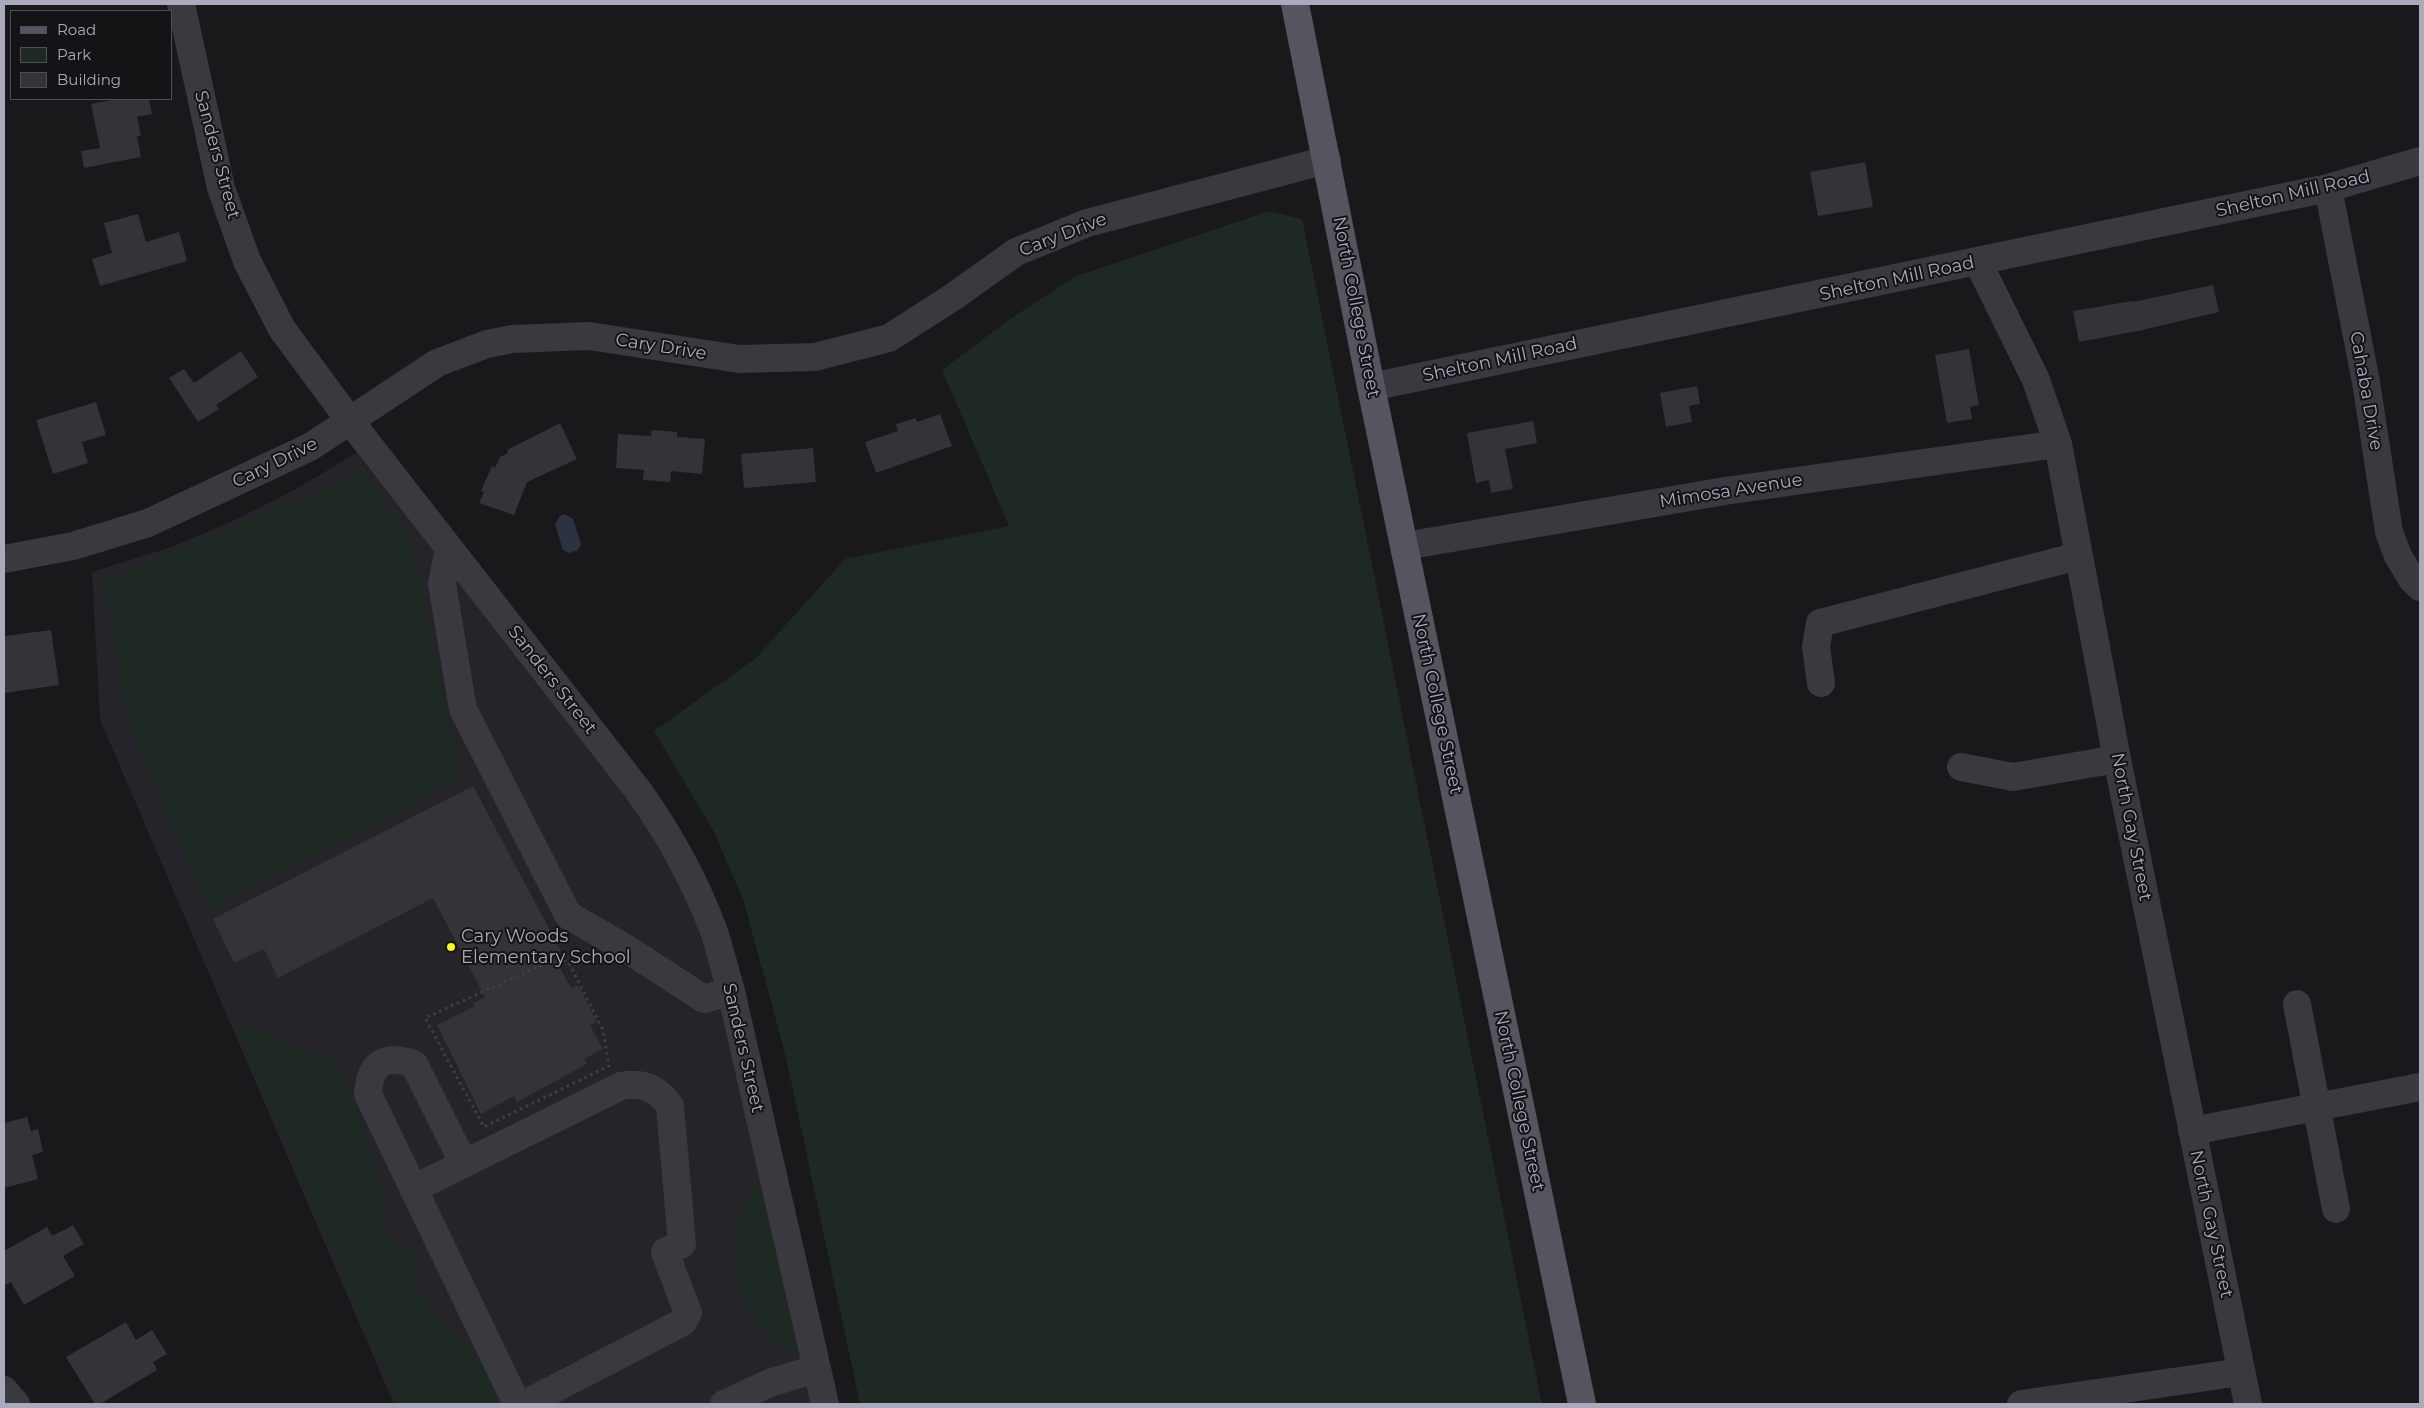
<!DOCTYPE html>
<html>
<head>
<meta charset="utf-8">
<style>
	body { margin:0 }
	#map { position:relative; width:2424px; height:1408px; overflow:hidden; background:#19181a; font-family:Montserrat,sans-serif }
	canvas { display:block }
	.frame { position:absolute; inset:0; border:5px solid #a9aabb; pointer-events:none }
	.legend { position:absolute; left:10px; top:10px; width:162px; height:90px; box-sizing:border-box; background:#141315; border:1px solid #504f57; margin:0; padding:6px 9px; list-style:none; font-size:15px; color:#a9aabb }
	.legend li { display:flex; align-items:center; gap:10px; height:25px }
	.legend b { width:25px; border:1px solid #504f57 }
</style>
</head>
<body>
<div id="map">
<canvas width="2424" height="1408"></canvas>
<div class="frame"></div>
<ul class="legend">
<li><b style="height:6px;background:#55545f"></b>Road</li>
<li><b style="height:14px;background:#1f2923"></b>Park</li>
<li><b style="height:14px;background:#343337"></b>Building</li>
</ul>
</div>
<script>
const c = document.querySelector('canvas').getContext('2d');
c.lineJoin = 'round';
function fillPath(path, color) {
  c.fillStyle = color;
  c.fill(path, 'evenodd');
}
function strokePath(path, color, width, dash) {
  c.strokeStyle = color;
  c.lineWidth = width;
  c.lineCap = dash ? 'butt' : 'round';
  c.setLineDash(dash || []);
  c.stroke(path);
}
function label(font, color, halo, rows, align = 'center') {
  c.font = font + ' Montserrat,sans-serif';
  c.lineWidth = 4;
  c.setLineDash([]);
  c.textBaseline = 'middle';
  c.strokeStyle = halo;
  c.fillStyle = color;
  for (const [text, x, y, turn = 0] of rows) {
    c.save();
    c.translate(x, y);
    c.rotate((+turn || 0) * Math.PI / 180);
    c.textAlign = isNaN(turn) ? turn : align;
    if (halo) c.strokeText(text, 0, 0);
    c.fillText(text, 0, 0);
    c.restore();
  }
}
fillPath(new Path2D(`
	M356 453 455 571 631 802 671 867 692 911 716 984 812 1404H394L100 720 92 572 174 546 231 522 296 489Z`), '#252428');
fillPath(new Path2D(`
	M1269 211 1302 219 1542 1404H860L785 1053 743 899 713 830 654 731 756 658 845 559 1009 526 942 370 1007 321 1074 277Z
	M363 473 410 535 461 777 209 911 127 717 106 580Z
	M233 1021 337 1062C357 1116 387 1174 386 1233L417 1257 416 1287 437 1319 471 1346 506 1404H398Z
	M761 1189 770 1211 795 1337 794 1349H783C744 1315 725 1277 737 1225 741 1212 742 1200 752 1190Z`), '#1f2923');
fillPath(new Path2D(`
	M565 514 573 519 581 544 578 550 569 553 563 550 555 524 560 516Z`), '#2d3240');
fillPath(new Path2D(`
	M117 99H149L152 114 137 117 141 136H137L141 157 84 168 81 151 100 148 91 104Z
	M1865 162 1873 207 1818 216 1810 172Z
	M138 214 146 242 179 232 187 261 100 286 92 259 112 253 104 223Z
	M2213 285 2219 312 2138 331 2079 342 2073 311 2132 301 2133 302Z
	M1969 349 1979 405 1970 407 1972 419 1947 423 1935 355Z
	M241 351 258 377 216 405 219 409 198 422 169 378 184 369 194 383Z
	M1697 386 1700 404 1689 406 1692 422 1666 427 1660 393Z
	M96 402 106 435 82 442 88 463 53 474 36 420Z
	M940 414 952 446 876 473 865 442 898 431 896 424 916 418 917 422Z
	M1533 421 1537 443 1505 449 1513 489 1491 493 1489 480 1476 483 1467 433Z
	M560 423 577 459 527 482 514 515 479 503 484 492 481 491 492 466 495 468 500 457 508 453 507 450Z
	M652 430 677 432V437L705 439 702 474 671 471 670 482 643 480 644 470 616 468 618 434 651 436Z
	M813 448 816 482 744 488 741 454Z
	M51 630 59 685 4 693V636Z
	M473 786 561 951 553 955 571 988 578 985 597 1022 590 1025 603 1049 584 1059 587 1064 517 1102 514 1096 481 1114 437 1025 475 1006 473 1003 485 997 433 898 278 978 264 949 234 963 213 919Z
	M27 1117 31 1131 38 1129 43 1152 32 1155 38 1179 4 1188V1123Z
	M73 1225 84 1244 63 1256 75 1276 24 1305 11 1282 4 1286V1251L47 1227 52 1236Z
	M126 1322 136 1340 152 1330 167 1354 153 1362 157 1370 100 1404H95L66 1357Z`), '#343337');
strokePath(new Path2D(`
	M563 960 570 965 603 1030 609 1066 484 1127 425 1018 537 967Z`), '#3f3f47', 3, [2.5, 4]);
strokePath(new Path2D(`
	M181 4 221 188 247 261 282 329 350 421 637 789C668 832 694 879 713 929 720 949 725 971 731 991L825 1404
	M2328 188 2366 382 2389 532 2398 556 2412 579 2420 587
	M1978 262 2036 380 2058 444 2117 759 2248 1404
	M1371 387 2328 188 2420 161
	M1405 546 1725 491 2058 444
	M449 548 442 584 463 709 568 915 627 949 704 999 731 991
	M4 559 73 546 148 523 310 447 437 363 487 344 512 339 589 336 739 359 815 357 889 338 953 297 1016 252 1087 223 1327 160
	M1821 683 1816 647 1820 623 2078 556
	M1961 767 2013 777 2117 759
	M2297 1004 2336 1209
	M2192 1131 2420 1087
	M464 1164 414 1064C384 1054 370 1063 368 1094L517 1404
	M413 1189 621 1086C643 1082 657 1088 670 1106L682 1244 665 1252 688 1313 683 1322 525 1404
	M4 1390 16 1404
	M724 1404 772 1382 817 1369
	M2021 1404 2241 1372`), '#3a3940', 28);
strokePath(new Path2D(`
	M1295 4 1371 387 1582 1404`), '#55545f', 28);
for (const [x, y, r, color] of [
	[451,947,5,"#fff62b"]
]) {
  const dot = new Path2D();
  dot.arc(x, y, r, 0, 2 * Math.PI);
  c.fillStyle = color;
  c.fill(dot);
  strokePath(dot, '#141315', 2);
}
label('18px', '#a9aabb', '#141315', [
	["Sanders Street",217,155,75],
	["Shelton Mill Road",2293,194,-13],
	["Cary Drive",1063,235,-21],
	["Shelton Mill Road",1897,279,-12],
	["North College Street",1356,307,79],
	["Cary Drive",661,347,9],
	["Shelton Mill Road",1500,360,-12],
	["Cahaba Drive",2366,391,80],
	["Cary Drive",275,463,-26],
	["Mimosa Avenue",1731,491,-9],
	["Sanders Street",552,680,52],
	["North College Street",1437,704,78],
	["North Gay Street",2131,827,79],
	["Sanders Street",743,1048,77],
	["North College Street",1519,1101,78],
	["North Gay Street",2211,1224,78]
]);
label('18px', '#a9aabb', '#141315', [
	["Cary Woods",461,937],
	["Elementary School",461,958]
], 'left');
</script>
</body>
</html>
